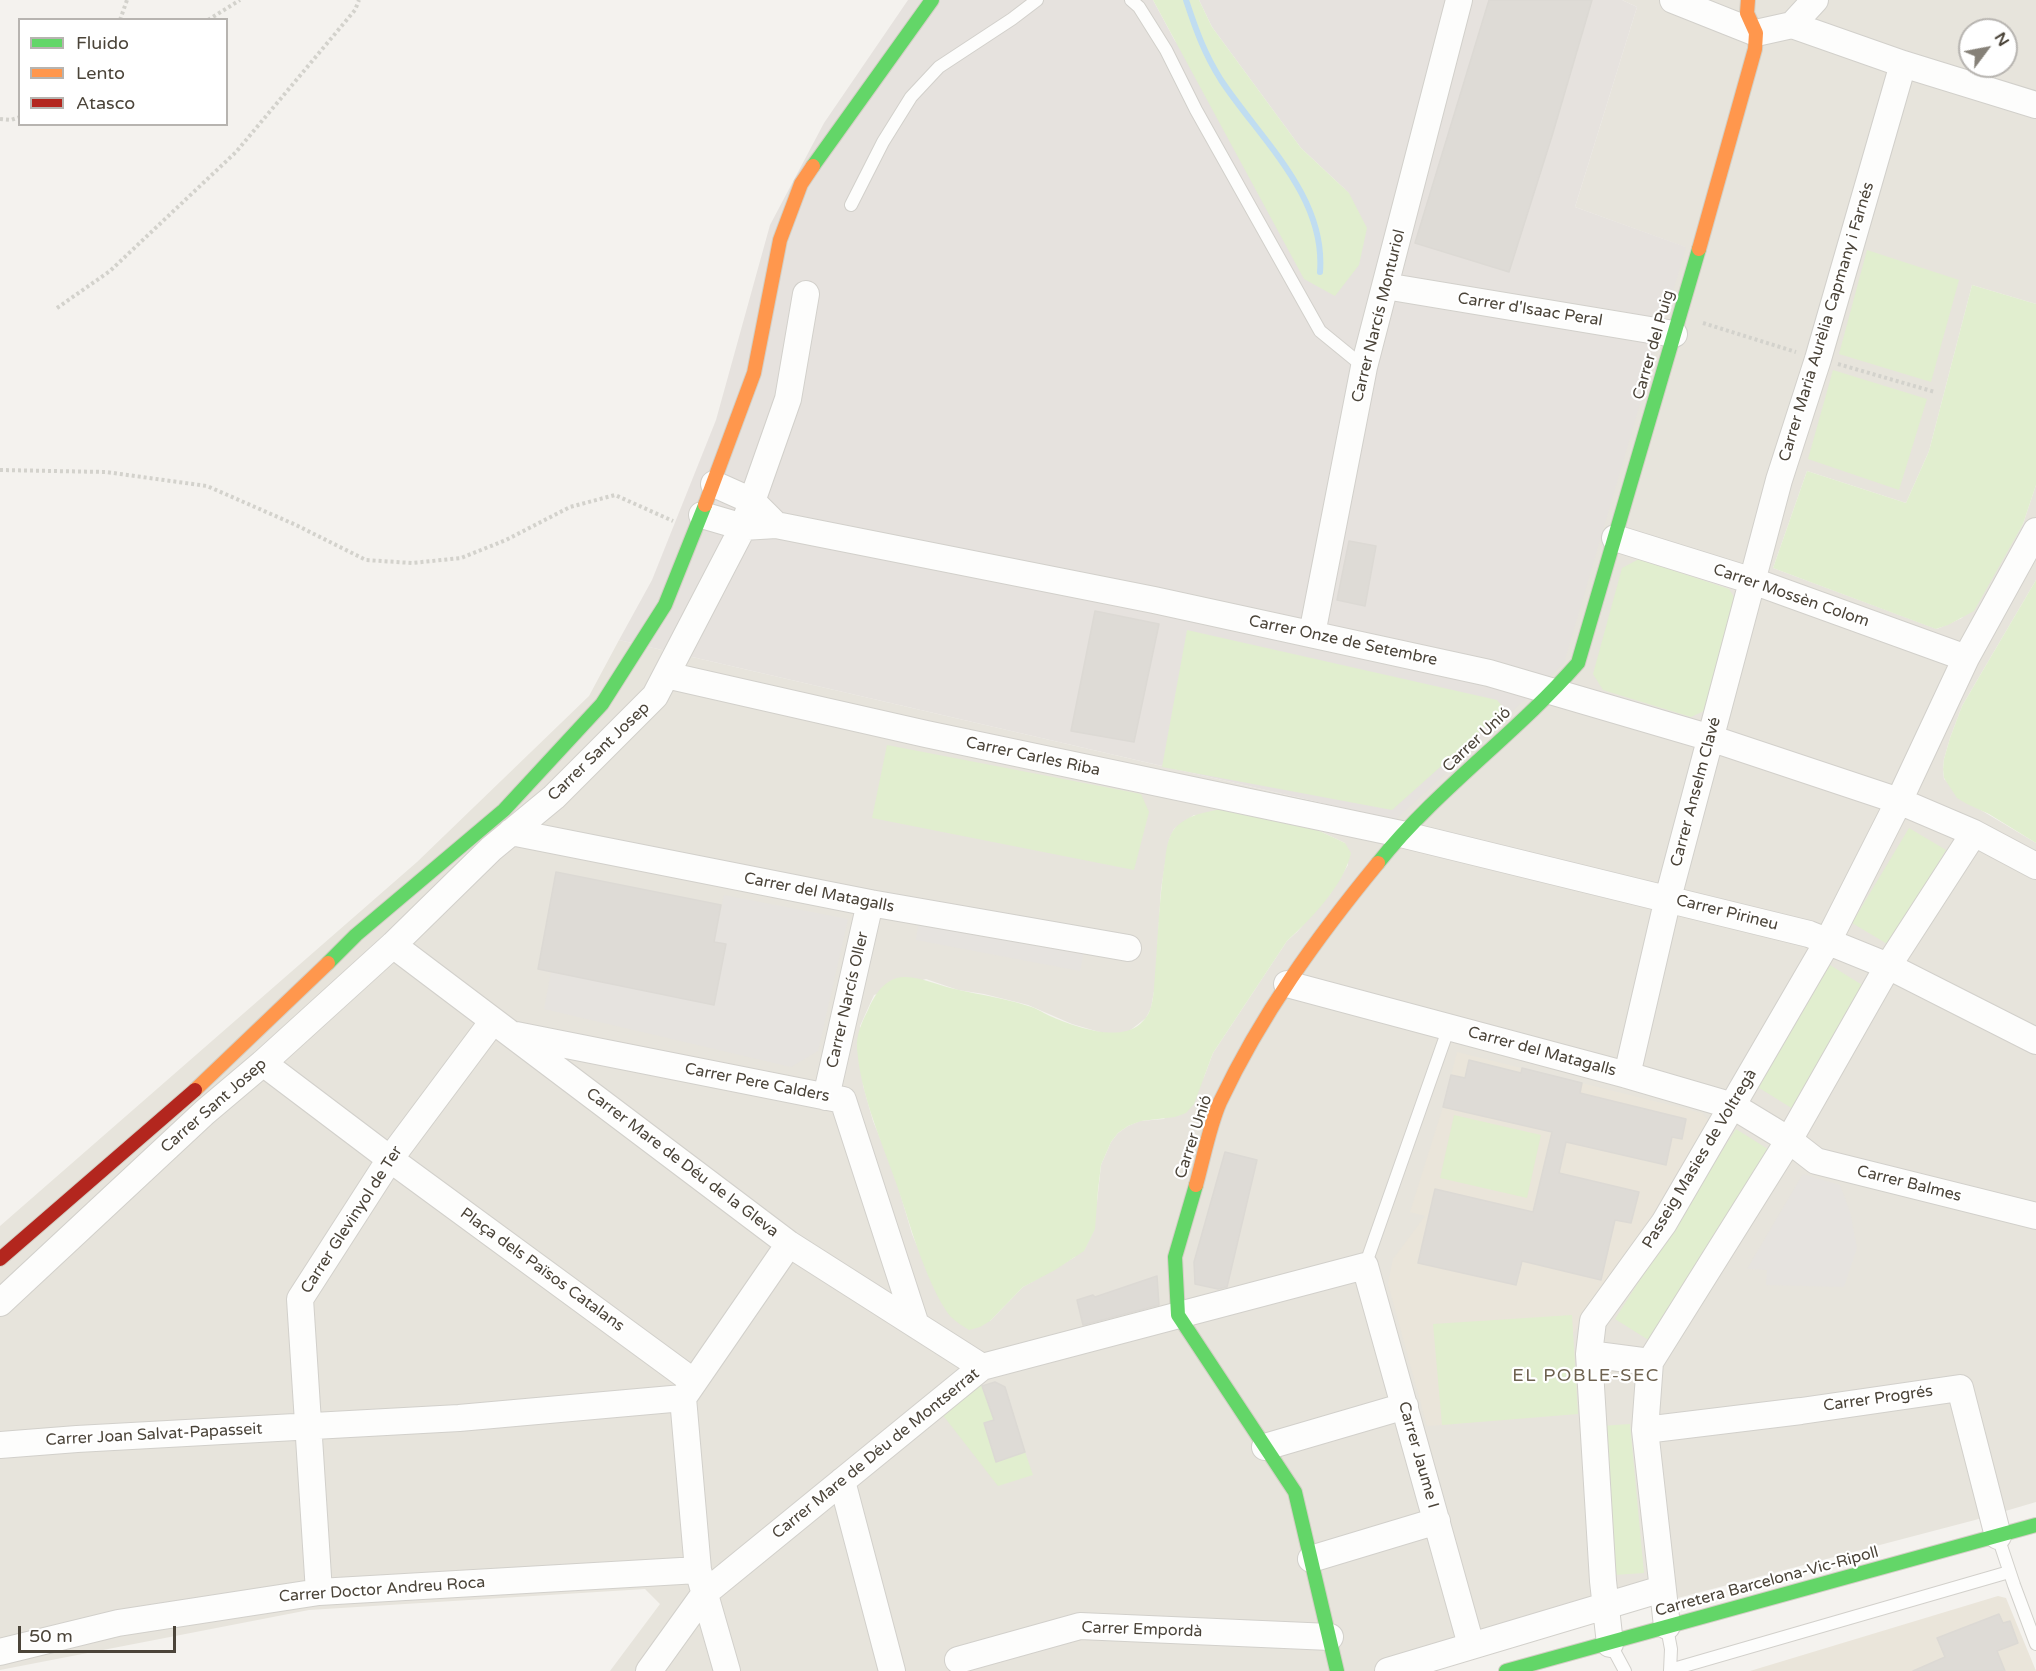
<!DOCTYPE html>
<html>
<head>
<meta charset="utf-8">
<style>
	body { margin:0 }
	#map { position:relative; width:2036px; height:1671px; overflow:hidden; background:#f4f2ee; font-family:"Varela Round",sans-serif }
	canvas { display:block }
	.legend { position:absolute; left:18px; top:18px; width:210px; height:108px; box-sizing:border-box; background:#fff; border:2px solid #b7b4b0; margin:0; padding:8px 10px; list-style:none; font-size:18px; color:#4b4439 }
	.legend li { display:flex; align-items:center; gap:12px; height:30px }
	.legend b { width:30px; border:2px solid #b7b4b0 }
	.north { position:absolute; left:1958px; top:18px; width:60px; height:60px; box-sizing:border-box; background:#fff; border:2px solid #b7b4b0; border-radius:50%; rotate:58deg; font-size:16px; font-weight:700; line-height:24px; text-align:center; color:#4b4439 }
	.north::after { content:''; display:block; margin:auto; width:21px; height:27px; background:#868178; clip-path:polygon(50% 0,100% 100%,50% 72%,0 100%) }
	.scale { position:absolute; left:18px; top:1626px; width:158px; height:27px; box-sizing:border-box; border:3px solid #4b4439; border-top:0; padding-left:8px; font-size:18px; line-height:21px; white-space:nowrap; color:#4b4439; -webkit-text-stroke:4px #fff; paint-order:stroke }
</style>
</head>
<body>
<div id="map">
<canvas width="2036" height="1671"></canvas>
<ul class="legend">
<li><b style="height:8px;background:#63d668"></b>Fluido</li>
<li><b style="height:8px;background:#ff974d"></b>Lento</li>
<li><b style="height:8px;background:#b3261e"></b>Atasco</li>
</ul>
<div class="north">N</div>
<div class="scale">50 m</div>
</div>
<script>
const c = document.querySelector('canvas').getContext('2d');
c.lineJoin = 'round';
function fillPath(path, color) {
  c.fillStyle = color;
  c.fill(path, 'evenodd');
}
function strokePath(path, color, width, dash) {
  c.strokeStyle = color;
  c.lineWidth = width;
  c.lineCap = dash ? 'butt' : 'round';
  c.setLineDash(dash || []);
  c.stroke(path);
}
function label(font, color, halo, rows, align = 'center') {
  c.font = font + ' "Varela Round",sans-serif';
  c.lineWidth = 4.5;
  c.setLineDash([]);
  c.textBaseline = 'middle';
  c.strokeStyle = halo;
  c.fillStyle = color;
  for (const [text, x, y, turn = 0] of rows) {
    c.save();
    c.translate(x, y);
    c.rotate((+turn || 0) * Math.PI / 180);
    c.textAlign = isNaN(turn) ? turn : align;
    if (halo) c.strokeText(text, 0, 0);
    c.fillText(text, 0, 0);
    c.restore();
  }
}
fillPath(new Path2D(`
	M1622 0H2036V304L1972 285 1929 451 1906 503 1807 471 1773 568 1937 629 1962 618 2023 524 2036 485V580L1962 706 1950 738 1944 759 1943 769 1944 779 1979 809 2036 843V1502L1975 1520 1636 1609 1428 1671H610L660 1604 645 1589 309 1610 0 1670V1226L417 862 589 696 619 640 1395 820 1685 247 1575 207 1637 7ZM1970 30H2006V66H1970ZM1194 815 1311 827 1345 843 1348 865 1330 894 1297 932 1287 941 1213 1053 1204 1077 1164 1119 1140 1121 1128 1126 1118 1133 1111 1142 1101 1165 1097 1202 1075 1257 1023 1287 990 1321 939 1298 912 1234 893 1169 873 1121 863 1085 860 1026 874 995 926 979 958 990 984 994 1028 1005 1072 1024 1106 1034H1117L1128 1032 1146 1018 1151 1008 1155 986 1161 889 1169 840 1174 829Z`), '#e7e4dc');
fillPath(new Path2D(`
	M908 0H1153L1175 41 1349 193 1301 148 1212 27 1199 0H1622L1637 7 1575 207 1686 247 1564 663 1395 820 619 640 652 580 716 420 770 225 824 123Z`), '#e6e2de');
fillPath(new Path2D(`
	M1457 1052 1702 1113 1710 1122 1649 1221 1573 1334 1578 1414 1427 1426 1388 1284 1393 1259 1425 1216 1410 1212 1443 1107Z
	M1998 1596 2006 1598 2036 1671H1750Z`), '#eae5da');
fillPath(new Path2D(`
	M1153 0H1199L1212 27 1301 148 1349 193 1367 228 1359 265 1335 296 1304 279Z
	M1867 250 1959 280 1931 382 1839 354Z
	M1972 285 2036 304V485L2023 524 1974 611 1948 625 1936 629 1773 568 1807 471 1906 503 1929 451Z
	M1833 370 1927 399 1899 490 1808 459Z
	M1639 559 1729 589 1739 605 1708 709 1691 717 1603 690 1593 674 1622 568Z
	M2036 580V843L1989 814 1967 804 1957 798 1944 778 1943 769 1944 759 1950 738 1962 706Z
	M1187 630 1497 700 1502 706 1503 711 1392 810 1162 767Z
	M887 745 1141 794 1149 812 1134 870 872 818Z
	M1216 810H1227L1311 827 1345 843 1351 853C1344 885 1311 919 1287 941L1213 1053 1194 1104 1186 1113 1175 1117 1141 1121 1128 1126 1118 1133 1111 1142 1101 1165 1098 1190 1095 1229 1084 1251 1055 1270 1023 1287 990 1321 980 1327 969 1330C963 1326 956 1322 951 1317 933 1296 914 1240 906 1213 890 1158 862 1106 857 1049 856 1034 862 1022 868 1010 891 957 920 982 959 990 981 995 1003 998 1025 1005 1034 1007 1042 1012 1050 1016 1073 1026 1118 1043 1140 1024 1144 1020 1148 1016 1150 1010 1154 999 1154 985 1155 974 1158 937 1159 899 1165 861 1166 851 1168 835 1176 827 1187 816 1201 813 1216 810Z
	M1909 828 1946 850 1889 945 1852 923Z
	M1830 965 1867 988 1793 1109 1756 1086Z
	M1454 1115 1541 1135 1527 1198 1440 1178Z
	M1736 1129 1771 1151 1650 1341 1615 1319Z
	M1572 1315 1578 1414 1442 1425 1433 1324Z
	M982 1385 994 1420 984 1424 996 1462 1025 1452 1033 1475 998 1486 942 1414 970 1390Z
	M1630 1424 1644 1573 1614 1575 1600 1426Z`), '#e1eecf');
fillPath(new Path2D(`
	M724 895 848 919 818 1051 791 1067 544 1009 551 972 714 1004 726 945 714 942Z
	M919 920 1084 951 1080 971 916 940Z
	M1803 1174 1840 1185 1850 1212 1857 1248 1844 1287 1766 1285 1767 1270 1747 1269Z`), '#e6e3df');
strokePath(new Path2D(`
	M1186 0C1196 30 1204 53 1221 80 1260 139 1326 196 1320 272`), '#c0ddf1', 6);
const building = new Path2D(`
	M1489 0H1592L1552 136 1509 272 1415 243Z
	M1349 541 1376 546 1365 606 1337 600Z
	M1095 611 1159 624 1134 742 1071 731Z
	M556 872 721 905 714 942 726 944 714 1005 538 969Z
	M1469 1060 1521 1073 1522 1068 1582 1083 1580 1093 1686 1119 1682 1139 1672 1137 1666 1165 1566 1142 1559 1173 1639 1192 1631 1223 1615 1220 1601 1280 1522 1261 1516 1285 1418 1263 1435 1189 1533 1212 1552 1132 1443 1107 1451 1075 1465 1078Z
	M1225 1152 1257 1160 1227 1287 1218 1289 1195 1284 1194 1262Z
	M1157 1276 1159 1305 1083 1325 1077 1300 1093 1295 1095 1297Z
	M995 1382 1005 1387 1025 1452 996 1462 984 1423 994 1420 982 1386Z
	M1999 1614 2003 1623 2010 1621 2018 1643 1997 1651 2005 1671H1913L1945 1657 1937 1638Z`);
fillPath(building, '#dedbd6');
strokePath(building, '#dcd9d4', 1.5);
const lane = new Path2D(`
	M1131 0 1139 7 1166 50 1196 110 1320 331 1364 367
	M851 205 883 142 911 97 939 67 1012 19 1037 0
	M1365 1266 1449 1027
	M1998 1537 2014 1585 2036 1644
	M1667 1628 1671 1649 1670 1671
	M1611 1645 1625 1671
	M1670 1670 2009 1572`);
const street = new Path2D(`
	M1673 0 1756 33 1792 25 1903 64 2036 105
	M1792 25 1815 0
	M1385 286 1674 334
	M702 515 743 527 776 525 752 501 714 484
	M776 525 1154 600 1489 673 1704 736 1899 801 1974 833 2036 866
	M1615 538 1753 581 1966 658
	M1312 634 1364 367 1459 0
	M666 675 926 734 1401 834 1809 934 1888 966 2036 1041
	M511 832 870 903 1128 948
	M393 945 789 1244 982 1367
	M1287 984 1627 1075 1733 1106 1789 1140 1816 1161 2036 1216
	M516 1035 843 1100 916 1325
	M263 1063 390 1159 694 1382
	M1627 1075 1668 898 1779 480 1818 359 1903 64
	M826 1097 870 903
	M0 1303 205 1112 263 1063 393 945 491 849 554 797 655 696 743 527 788 399 806 294
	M1589 1354 1650 1362
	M1645 1430 1801 1411 1960 1388 1998 1536
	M0 1445 77 1439 459 1418 683 1398
	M1265 1447 1405 1406
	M842 1481 892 1671
	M1311 1559 1437 1521
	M319 1592 300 1299 390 1159 493 1021
	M1667 1626 1645 1430 1650 1362 1789 1140 1888 966 1974 833
	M1610 1644 1603 1581 1589 1354 1593 1321 1664 1223 1828 941 1899 801 1966 658 2036 531
	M0 1652 118 1623 319 1592 698 1570
	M958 1660 1080 1626 1330 1637
	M649 1671 705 1593 982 1367 1365 1266 1471 1645
	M727 1671 698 1570 683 1398 789 1244
	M1388 1671 1662 1589`);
const fast = new Path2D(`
	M813 166 932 0
	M1378 863C1437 789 1516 734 1578 663L1699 249
	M328 963 356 935 504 810 602 704 665 605 705 505
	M1196 1185 1175 1257 1178 1315 1295 1492 1337 1671
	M1506 1671 2036 1525`);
const slow = new Path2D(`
	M1699 249 1755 49 1756 33 1747 13 1748 0
	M705 505 754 373 780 240 801 184 813 166
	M195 1090 328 963
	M1196 1185C1203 1160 1210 1124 1220 1102 1261 1015 1317 937 1378 863`);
const jam = new Path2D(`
	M0 1259 195 1090`);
strokePath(lane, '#d2d0cb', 14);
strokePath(street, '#d2d0cb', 28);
strokePath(fast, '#d3cfc5', 16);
strokePath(slow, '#d3cfc5', 16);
strokePath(jam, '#d3cfc5', 16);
strokePath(new Path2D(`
	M120 20 127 0
	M208 20 240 0
	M0 119 11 120 20 117
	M57 308 110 271 236 152 355 10 359 0
	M1703 323 1796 352
	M1838 364 1935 392
	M0 470 106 472 207 486 296 525 366 560 412 563 461 558 506 540 570 507 615 495 673 521`), '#d3d2cc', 4, [3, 3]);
strokePath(lane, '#fdfdfc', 12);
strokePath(street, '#fdfdfc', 26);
strokePath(fast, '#63d668', 14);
strokePath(slow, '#ff974d', 14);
strokePath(jam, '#b3261e', 14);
label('16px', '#4b4439', '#fff', [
	["Carrer d'Isaac Peral",1530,310,9],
	["Carrer Narcís Monturiol",1379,316,-76],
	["Carrer Maria Aurèlia Capmany i Farnés",1827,322,-73],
	["Carrer del Puig",1654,345,-74],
	["Carrer Mossèn Colom",1791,596,19],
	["Carrer Onze de Setembre",1343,641,12],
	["Carrer Unió",1477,740,-43],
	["Carrer Sant Josep",599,752,-44],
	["Carrer Carles Riba",1033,757,12],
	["Carrer Anselm Clavé",1696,792,-75],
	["Carrer del Matagalls",819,893,11],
	["Carrer Pirineu",1727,913,14],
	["Carrer Narcís Oller",848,1000,-77],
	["Carrer del Matagalls",1542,1052,15],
	["Carrer Pere Calders",757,1083,11],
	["Carrer Sant Josep",214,1106,-41],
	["Carrer Unió",1194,1137,-72],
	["Passeig Masies de Voltregà",1700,1159,-59],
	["Carrer Mare de Déu de la Gleva",682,1163,37],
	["Carrer Balmes",1909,1184,14],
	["Carrer Glevinyol de Ter",352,1220,-57],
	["Plaça dels Països Catalans",542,1270,36],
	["Carrer Progrés",1878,1399,-8],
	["Carrer Joan Salvat-Papasseit",154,1435,-3],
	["Carrer Mare de Déu de Montserrat",876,1454,-39],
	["Carrer Jaume I",1418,1455,74],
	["Carretera Barcelona-Vic-Ripoll",1767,1582,-15],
	["Carrer Doctor Andreu Roca",382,1590,-4],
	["Carrer Empordà",1142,1630,2]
]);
c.letterSpacing = '1.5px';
label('18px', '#6e6250', '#fff', [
	["EL POBLE-SEC",1586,1376]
]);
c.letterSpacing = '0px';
</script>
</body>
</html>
